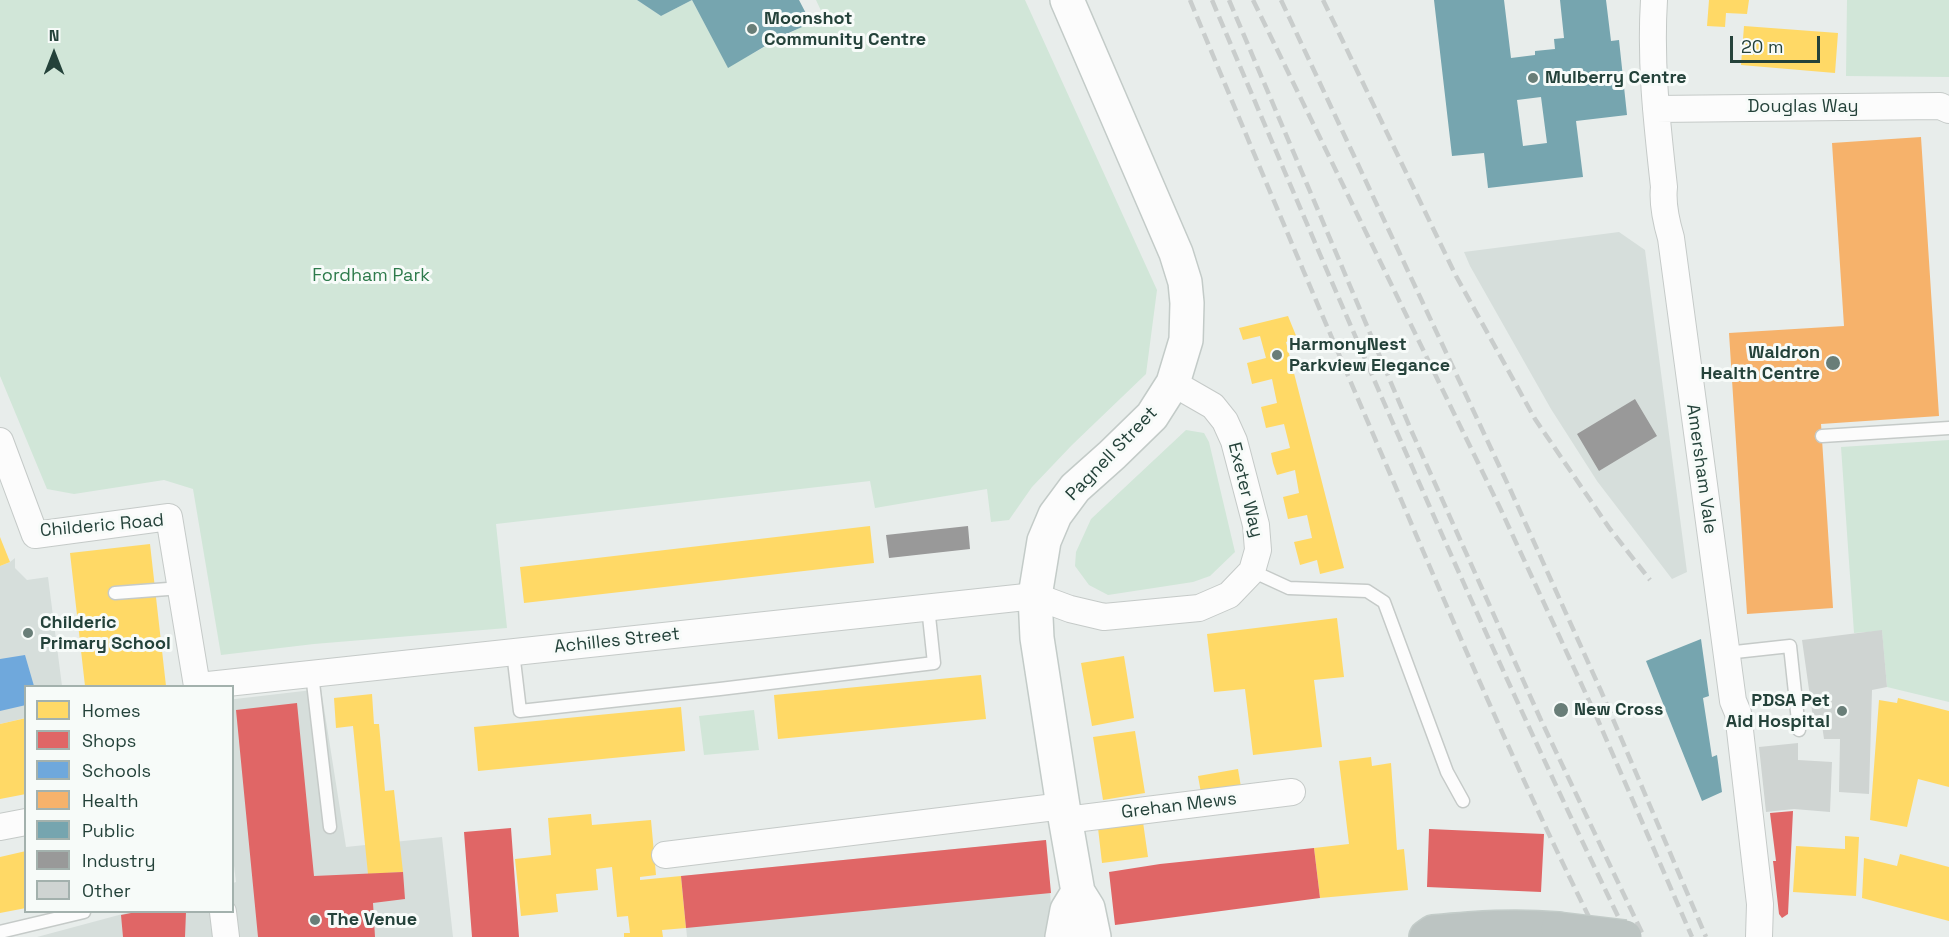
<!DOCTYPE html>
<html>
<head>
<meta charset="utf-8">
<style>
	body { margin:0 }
	#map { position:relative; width:1949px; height:937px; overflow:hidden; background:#e8edeb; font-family:"Space Grotesk",sans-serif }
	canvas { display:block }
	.legend { position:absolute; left:24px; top:685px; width:210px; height:228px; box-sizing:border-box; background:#f7fbf9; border:2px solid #a3b1ad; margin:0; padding:8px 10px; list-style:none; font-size:18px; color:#24423a }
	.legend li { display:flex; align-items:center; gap:12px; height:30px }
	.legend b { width:30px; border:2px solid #a3b1ad }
	.north { position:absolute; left:24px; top:24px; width:60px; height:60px; -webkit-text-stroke:4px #f7fbf9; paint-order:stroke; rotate:0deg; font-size:16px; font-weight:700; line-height:24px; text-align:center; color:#24423a }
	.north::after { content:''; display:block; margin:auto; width:21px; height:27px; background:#24423a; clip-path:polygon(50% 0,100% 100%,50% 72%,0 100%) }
	.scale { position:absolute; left:1730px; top:36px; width:90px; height:27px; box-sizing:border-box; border:3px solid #24423a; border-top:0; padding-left:8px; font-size:18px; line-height:21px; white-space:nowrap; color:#24423a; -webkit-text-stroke:4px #f7fbf9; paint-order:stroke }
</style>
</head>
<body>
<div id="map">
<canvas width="1949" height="937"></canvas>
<ul class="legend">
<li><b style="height:16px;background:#ffd966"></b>Homes</li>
<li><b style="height:16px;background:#e06666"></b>Shops</li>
<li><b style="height:16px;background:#6fa8dc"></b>Schools</li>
<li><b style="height:16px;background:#f6b26b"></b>Health</li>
<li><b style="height:16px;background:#76a5af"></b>Public</li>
<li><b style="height:16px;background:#999"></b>Industry</li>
<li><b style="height:16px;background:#cfd4d2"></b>Other</li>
</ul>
<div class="north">N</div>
<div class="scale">20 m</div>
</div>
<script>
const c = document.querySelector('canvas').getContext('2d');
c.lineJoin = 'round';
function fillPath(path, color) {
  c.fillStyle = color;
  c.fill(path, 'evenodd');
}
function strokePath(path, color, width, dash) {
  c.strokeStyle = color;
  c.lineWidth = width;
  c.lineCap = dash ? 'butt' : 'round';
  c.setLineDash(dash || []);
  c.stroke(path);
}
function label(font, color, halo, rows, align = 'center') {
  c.font = font + ' "Space Grotesk",sans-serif';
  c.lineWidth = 6;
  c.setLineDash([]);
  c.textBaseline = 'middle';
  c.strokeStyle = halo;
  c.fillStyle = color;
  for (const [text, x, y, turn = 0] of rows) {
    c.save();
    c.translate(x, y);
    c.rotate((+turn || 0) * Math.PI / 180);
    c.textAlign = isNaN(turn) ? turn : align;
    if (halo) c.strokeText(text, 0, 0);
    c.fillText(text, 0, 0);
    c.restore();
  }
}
fillPath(new Path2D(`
	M1619 232 1645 250 1687 572 1672 579 1597 481 1551 409 1470 266 1464 252Z
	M15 558V568L27 580 48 577 62 686H26L25 718 0 724V566L10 562Z
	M321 689 346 847 442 837 453 937H37L130 912H232L233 883 236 882 232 849V700L235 699Z
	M1046 840 1052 918 1047 937H687L681 876Z`), '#d6dedb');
fillPath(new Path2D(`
	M0 0H637L661 16 692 0 728 67 823 15 816 0H1025L1157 290 1146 374 1072 445 1032 487 1009 520 991 522 987 489 875 508 870 481 496 524 507 628 314 644 221 655 193 489 164 480 74 494 47 489 0 376Z
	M1847 0H1949V77L1846 76Z
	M1186 430 1204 433 1209 442 1235 552 1210 576 1193 582 1108 595 1089 585 1075 566 1076 552 1091 519Z
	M1949 440V702L1887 687 1882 631 1854 633 1841 447Z
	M754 710 759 750 704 755 699 716Z`), '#d1e6d8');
fillPath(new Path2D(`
	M1709 0H1749L1747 14 1726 13 1725 27 1707 26Z
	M1744 26 1838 33 1835 73 1741 65Z
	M1288 316 1297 338 1286 342 1344 568 1320 574 1317 560 1300 565 1294 542 1312 538 1307 515 1288 519 1283 497 1299 493 1295 470 1277 475 1273 463 1271 453 1290 448 1284 424 1266 428 1261 407 1277 403 1272 379 1252 384 1247 363 1266 358 1260 336 1243 340 1239 328Z
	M870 526 874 563 524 603 520 567Z
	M0 537 10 562 0 566Z
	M150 544 166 686H85L70 553Z
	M1337 618 1344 677 1314 680 1322 747 1253 755 1245 689 1214 692 1207 634Z
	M1124 656 1134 718 1092 726 1081 663Z
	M981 675 986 719 778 739 774 695Z
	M372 694 374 724H379L385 791 394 790 403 872 368 874 353 726 336 728 334 698Z
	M1898 698 1949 711V787L1918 779 1907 827 1870 820 1879 700 1897 703Z
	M681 707 685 751 478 771 474 727Z
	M26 718V794L0 799V724Z
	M1135 731 1145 793 1103 800 1093 737Z
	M1371 757 1372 766 1391 763 1397 850 1404 849 1408 890 1320 898 1314 848 1349 844 1339 761Z
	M1238 769 1241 787 1201 793 1198 776Z
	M591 814 592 825 651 820 656 875 640 877V880L681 876 686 928 662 930 663 937H624V933H630L628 916 617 917 612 867 596 869 598 890 556 894 558 912 521 916 515 859 551 855 548 818Z
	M1143 822 1148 857 1102 863 1098 828Z
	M1845 836 1859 837 1856 896 1793 892 1796 846 1845 849Z
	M26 851V908L0 913V857Z
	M1900 854 1949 867V921L1862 898 1864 858 1897 866Z`), '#ffd966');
fillPath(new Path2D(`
	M297 703 314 876 403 872 405 899 373 903 375 937H258L236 710Z
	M1793 811 1788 914 1782 918 1779 914 1773 861H1776L1770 813Z
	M511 828 519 937H472L464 832Z
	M1429 829 1544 834 1541 892 1427 887Z
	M1046 840 1051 893 686 928 681 876Z
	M1314 848 1320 898 1115 925 1109 872 1160 864Z
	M136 912H186L185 937H123L121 915Z`), '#e06666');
fillPath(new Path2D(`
	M25 655 34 686H26V705L0 711V659Z`), '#6fa8dc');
fillPath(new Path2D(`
	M1921 137 1939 416 1821 424 1833 608 1747 614 1729 333 1844 326 1832 143Z`), '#f6b26b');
fillPath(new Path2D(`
	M637 0H799L811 23 784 35 728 68 692 0 661 16Z
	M1434 0H1504L1511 58 1535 55V51L1555 49 1554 39 1564 38 1560 0H1606L1611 41 1619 40 1627 115 1576 121 1583 177 1488 188 1484 153 1452 156ZM1541 97 1547 143 1523 146 1517 100Z
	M1701 639 1709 696 1703 698 1712 757 1717 755 1722 792 1702 801 1646 661Z`), '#76a5af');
fillPath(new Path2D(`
	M1635 399 1657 436 1599 471 1577 434Z
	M968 526 970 549 889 558 886 535Z`), '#999');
fillPath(new Path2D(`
	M1882 630 1887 687 1872 690 1869 794 1839 792 1840 739H1824L1822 725H1814L1802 640Z
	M1798 743V760L1832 762 1830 812 1794 809 1766 812 1759 747Z`), '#cfd4d2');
const lane = new Path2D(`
	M1822 436 1949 428
	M1252 571 1289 588 1367 591 1384 602 1447 772 1463 801
	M115 593 181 588
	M513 652 520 711 720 689 934 663 928 607
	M1726 653 1790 646 1799 730
	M312 674 330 827
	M0 932 84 912`);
const street = new Path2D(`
	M1654 0C1650 64 1657 123 1664 187 1662 204 1666 221 1671 238L1733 701 1738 713 1760 904 1759 937
	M1656 109 1940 106 1949 110
	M0 441 35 535 169 517 197 686
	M199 686 1035 596 1070 609 1104 617 1199 608 1229 595 1252 571 1258 550 1256 525 1234 441 1225 421 1213 406 1173 383
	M1066 820 1292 792
	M0 827 26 822
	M665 855 1063 806
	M223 912 226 937`);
const secondary = new Path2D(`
	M1067 0 1176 253 1185 282 1187 303 1186 340 1173 383 1152 416 1112 455 1075 488 1055 515 1044 541 1035 596 1037 638 1063 806 1078 892 1088 908 1094 937
	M1062 937 1067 910 1078 892`);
const highway = new Path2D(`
	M1426 937 1433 932C1477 928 1514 925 1558 929`);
strokePath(lane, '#c5cac8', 15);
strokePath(street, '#c5cac8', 28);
strokePath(secondary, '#c3cbc8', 36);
strokePath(highway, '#c3ccc9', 36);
strokePath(lane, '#fcfcfc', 12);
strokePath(street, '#fcfcfc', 26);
strokePath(secondary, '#fcfcfc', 33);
strokePath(highway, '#bcc4c2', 33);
strokePath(new Path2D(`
	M1190 0C1255 157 1321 313 1388 469 1455 626 1522 784 1599 937
	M1212 0C1345 315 1479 629 1628 937
	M1229 0 1411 430 1540 718 1644 937
	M1253 0 1501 510 1597 718 1692 937
	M1281 0 1510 489 1601 691 1706 937
	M1323 0 1456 276 1535 419 1610 529 1650 580`), '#c9cdcc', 4.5, [12, 6]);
const highwayBridge = new Path2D(`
	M1558 929 1625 937`);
strokePath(highwayBridge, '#c3ccc9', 36, []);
strokePath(highwayBridge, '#bcc4c2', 33);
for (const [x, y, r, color] of [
	[752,29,6,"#697e78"],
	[1533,78,6,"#697e78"],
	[1277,355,6,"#697e78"],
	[1833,363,8,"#697e78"],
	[28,633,6,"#697e78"],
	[1561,710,8,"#697e78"],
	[1842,711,6,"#697e78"],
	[315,920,6,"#697e78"]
]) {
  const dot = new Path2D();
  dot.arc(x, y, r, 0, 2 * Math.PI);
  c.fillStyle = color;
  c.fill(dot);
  strokePath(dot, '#f7fbf9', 2);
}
label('bold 18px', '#24423a', '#f7fbf9', [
	["Moonshot",764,19],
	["Community Centre",764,40],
	["Mulberry Centre",1545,78],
	["HarmonyNest",1289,345],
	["Parkview Elegance",1289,366],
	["Waldron",1820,353,"right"],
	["Health Centre",1820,374,"right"],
	["Childeric",40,623],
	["Primary School",40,644],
	["PDSA Pet",1830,701,"right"],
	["Aid Hospital",1830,722,"right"],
	["New Cross",1574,710],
	["The Venue",327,920]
], 'left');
label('18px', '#24423a', '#f7fbf9', [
	["Douglas Way",1803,107],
	["Pagnell Street",1112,454,-46],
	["Amersham Vale",1701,469,82],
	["Exeter Way",1245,490,76],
	["Childeric Road",102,526,-5],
	["Achilles Street",617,641,-6],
	["Grehan Mews",1179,806,-7]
]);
label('18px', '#2d7a4b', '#f7fbf9', [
	["Fordham Park",371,276]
]);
</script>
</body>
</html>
